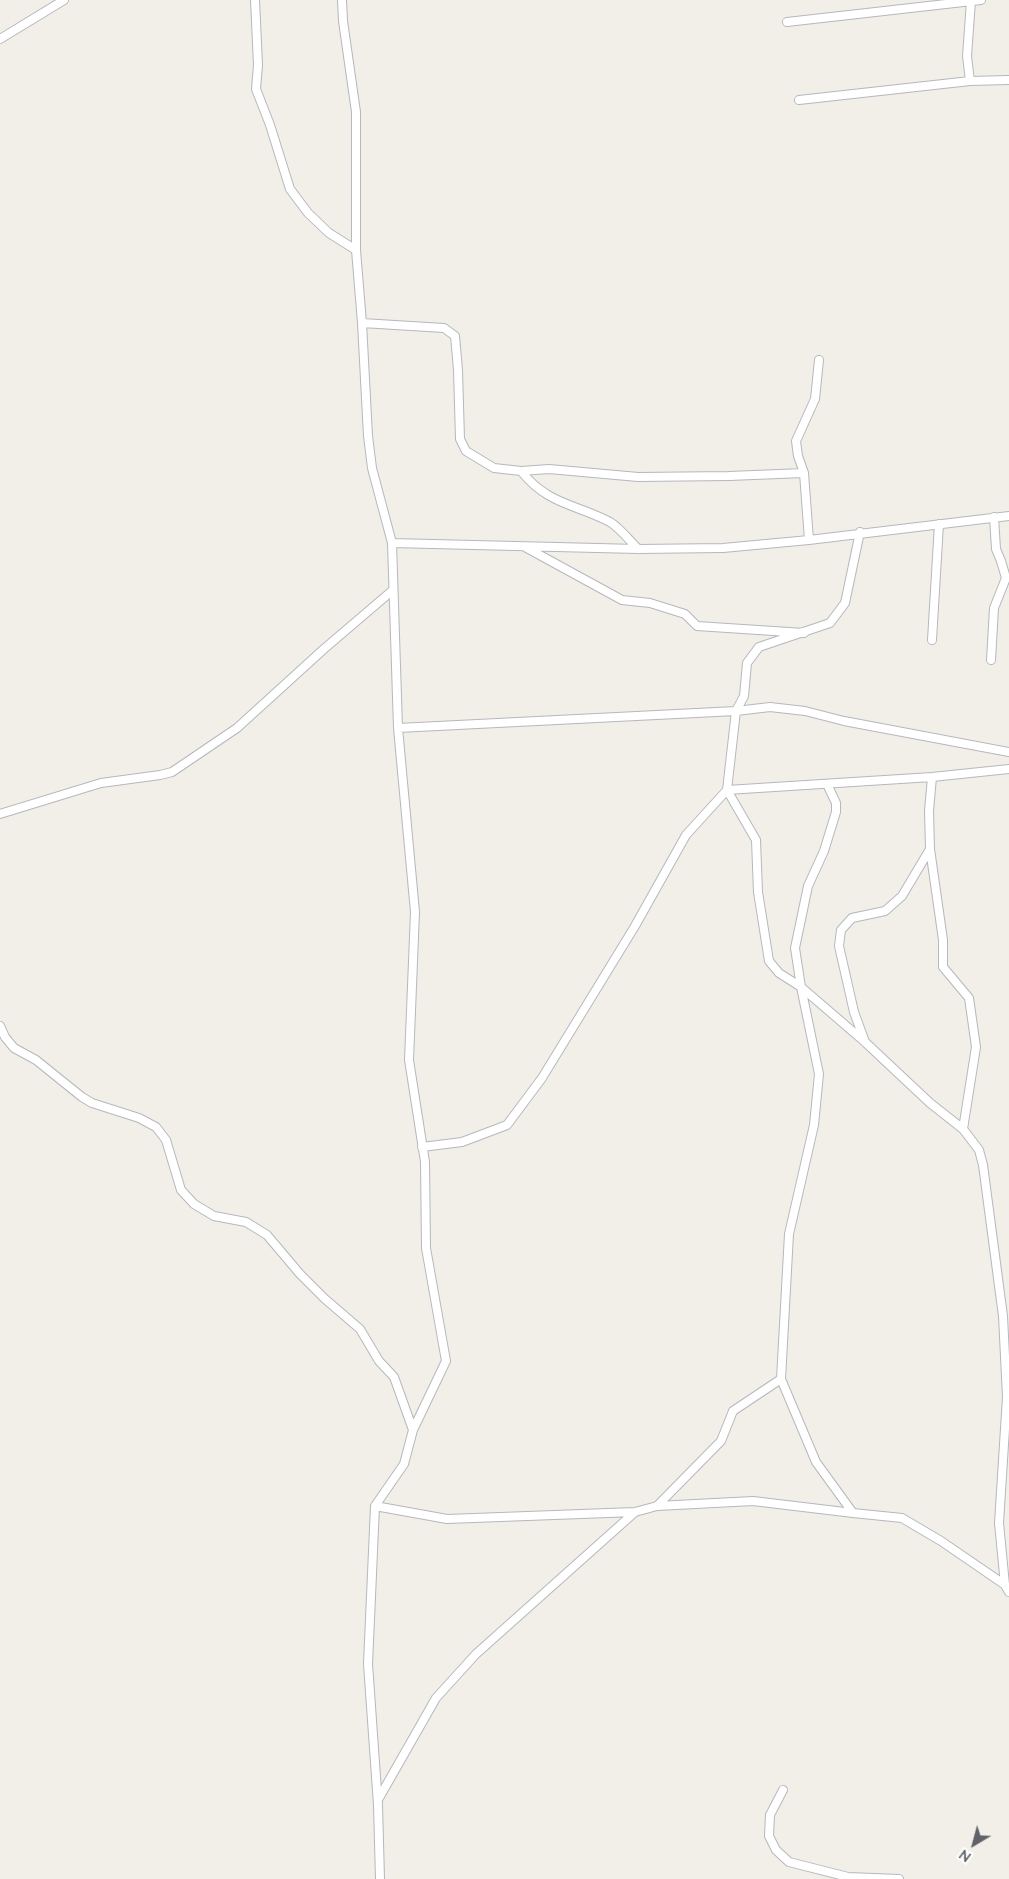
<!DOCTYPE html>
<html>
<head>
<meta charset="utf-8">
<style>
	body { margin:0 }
	#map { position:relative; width:1009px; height:1879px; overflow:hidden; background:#f1efe8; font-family:Mulish,sans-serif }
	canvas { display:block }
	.north { position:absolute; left:949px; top:1819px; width:50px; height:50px; -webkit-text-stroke:4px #fff; paint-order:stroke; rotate:217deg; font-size:14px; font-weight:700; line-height:20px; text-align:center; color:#5f6368 }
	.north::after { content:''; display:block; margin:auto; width:18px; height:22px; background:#5f6368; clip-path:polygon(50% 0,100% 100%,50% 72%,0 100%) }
</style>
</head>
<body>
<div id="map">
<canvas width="1009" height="1879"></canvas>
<div class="north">N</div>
</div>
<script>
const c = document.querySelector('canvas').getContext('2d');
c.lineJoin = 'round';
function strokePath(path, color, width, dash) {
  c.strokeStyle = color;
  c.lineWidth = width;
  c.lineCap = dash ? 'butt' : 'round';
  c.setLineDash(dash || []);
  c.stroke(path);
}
const street = new Path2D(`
	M255 0 258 65 256 89 270 125 290 189 308 213 329 233 356 250
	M342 0 343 21 356 112V250L362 323 368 436 372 468 392 543 398 728 415 912 409 1060 425 1162 426 1248 446 1361 413 1430 404 1464 375 1506 368 1664 378 1805 380 1879
	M971 1 967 56 970 81 1009 80
	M787 22 981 0
	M0 39 64 0
	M799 100 970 81
	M362 323 444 328 455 336 458 370 460 439 466 451 494 468 521 471C548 505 576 504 610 522 620 528 630 541 638 549
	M521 471 549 469 638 477 729 476 804 473
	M809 540 804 473 798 456 796 441 815 399 819 360
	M392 543 638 549 723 548 809 540 1009 516
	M525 547 622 600 650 603 685 614 697 626 804 633
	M932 640 939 524
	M991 660 994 608 1006 578 1001 561 996 549 994 517
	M736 711 770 707 805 711 844 721 1009 752
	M736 711 744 696 747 663 759 647 830 623 845 603 860 532
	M398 728 736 711 727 790 932 777 1009 769
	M0 814 101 783 160 775 172 772 237 728 325 648 393 590
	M930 849 943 940V967L969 998 976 1047 963 1129
	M0 1026 5 1037 14 1048 36 1060 82 1097 92 1103 139 1118 156 1127 166 1140 181 1190 194 1204 214 1216 246 1222 267 1235 300 1274 325 1299 360 1329 379 1361 394 1377 413 1430
	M865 1042 854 1012 839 946 841 930 852 918 885 911 902 896 930 849 929 811 932 777
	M422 1147 462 1142 507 1125 542 1078 635 926 686 835 727 790 756 840 758 892 769 961 779 973 801 987 865 1042 930 1103 963 1129 979 1150 983 1165 1003 1316 1007 1397 999 1523 1005 1585 1009 1592
	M781 1379 816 1462 853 1513 902 1518 941 1541 1008 1587
	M375 1506 447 1519 635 1512 657 1506 721 1441 733 1411 781 1379 789 1234 814 1125 819 1074 801 987 795 948 808 886 824 851 836 812V803L827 784
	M657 1506 753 1501 853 1513
	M783 1790 770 1815 769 1836 776 1850 789 1862 848 1877 899 1879
	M379 1798 436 1698 476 1654 635 1512`);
strokePath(street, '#b5b8bc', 10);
strokePath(street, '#fff', 8);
</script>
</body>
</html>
